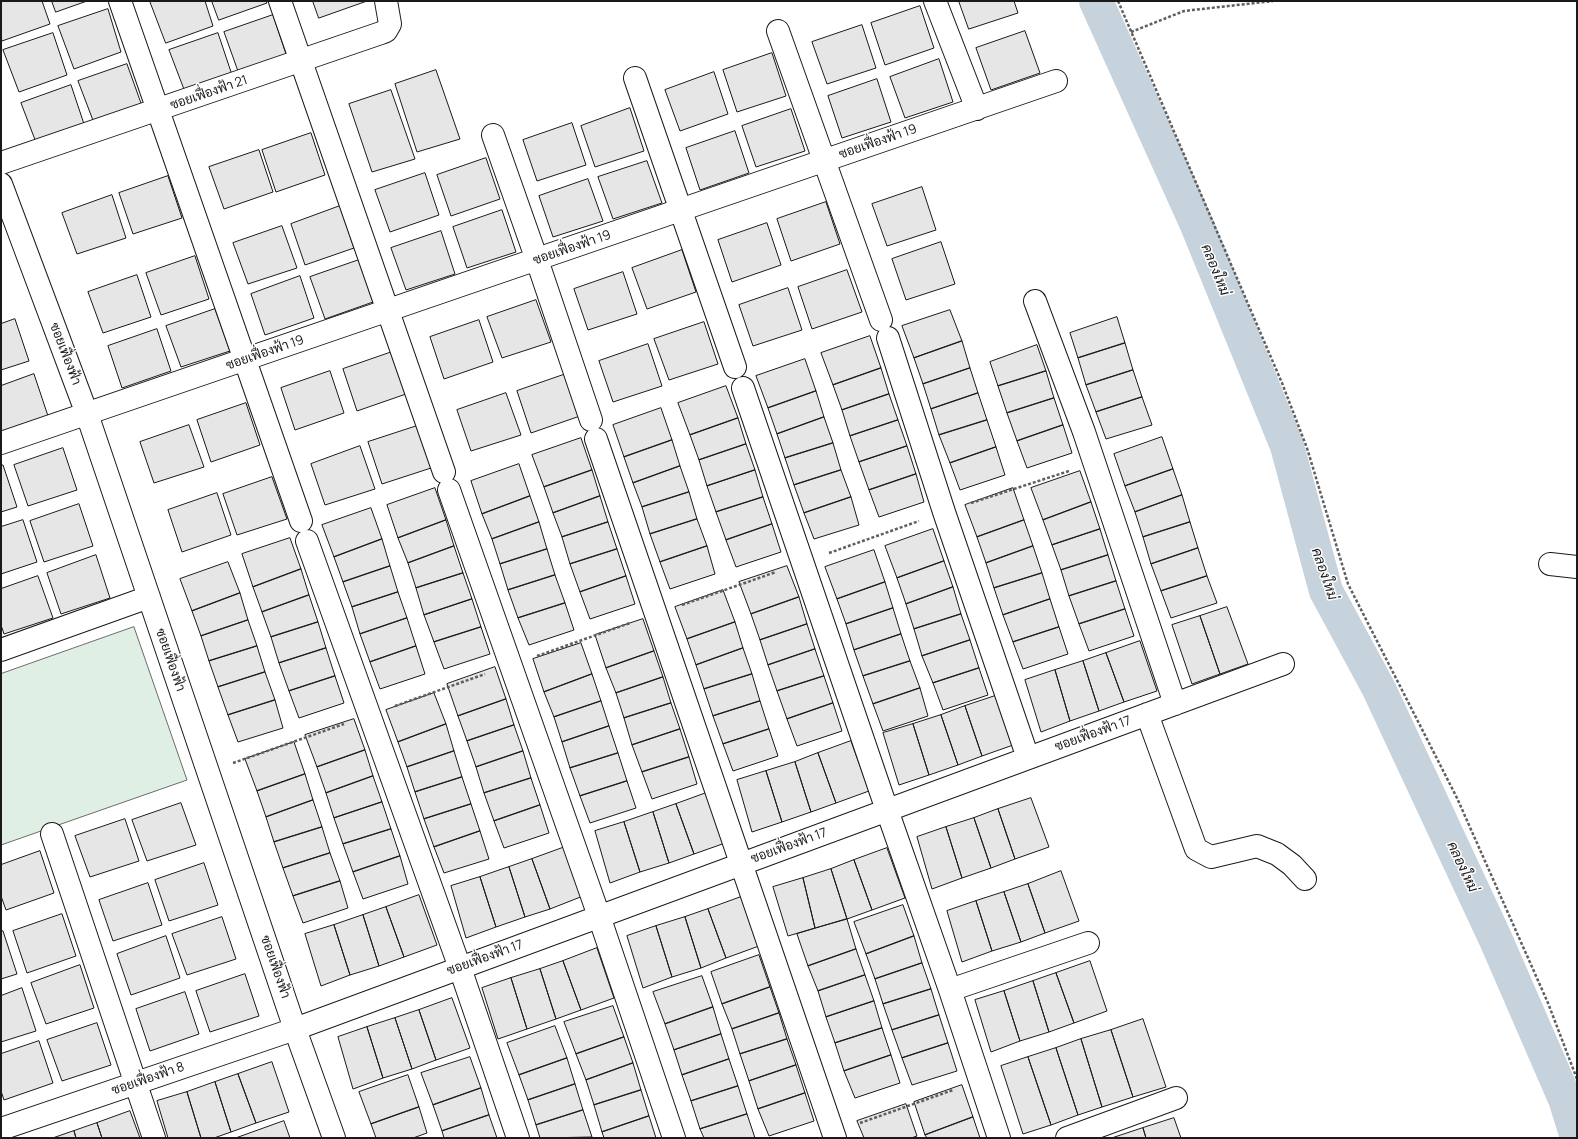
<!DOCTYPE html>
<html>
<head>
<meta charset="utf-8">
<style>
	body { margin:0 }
	#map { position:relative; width:1578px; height:1139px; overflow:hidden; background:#fff; font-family:Manrope,sans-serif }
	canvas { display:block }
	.frame { position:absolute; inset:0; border:2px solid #1a1a1a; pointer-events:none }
</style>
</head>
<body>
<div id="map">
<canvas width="1578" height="1139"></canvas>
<div class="frame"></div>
</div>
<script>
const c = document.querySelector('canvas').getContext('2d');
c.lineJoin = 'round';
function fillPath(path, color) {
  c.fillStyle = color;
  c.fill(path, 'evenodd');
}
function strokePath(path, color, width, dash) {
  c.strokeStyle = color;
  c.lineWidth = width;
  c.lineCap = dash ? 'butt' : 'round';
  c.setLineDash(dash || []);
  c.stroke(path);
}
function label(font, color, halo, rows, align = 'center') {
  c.font = font + ' Manrope,Sarabun,sans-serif';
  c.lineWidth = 3;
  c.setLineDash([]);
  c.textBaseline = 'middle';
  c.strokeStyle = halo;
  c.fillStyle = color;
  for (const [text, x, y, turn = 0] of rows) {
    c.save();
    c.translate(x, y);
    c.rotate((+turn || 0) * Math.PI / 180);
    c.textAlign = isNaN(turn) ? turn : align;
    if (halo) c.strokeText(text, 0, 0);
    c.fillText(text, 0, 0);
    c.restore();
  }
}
const green = new Path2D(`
	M134 627 187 780 1 845V674Z`);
fillPath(green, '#e0efe3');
strokePath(green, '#6a6a6a', 1);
strokePath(new Path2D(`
	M1096 1 1197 225 1287 446 1326 591 1379 689 1496 940 1565 1099 1577 1137`), '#c6d2dc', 34);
const building = new Path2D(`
	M1 1H42L50 24 2 41Z
	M52 1H87L56 12Z
	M150 1H205L213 26 166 43Z
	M212 1H266L267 3 219 20Z
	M313 1H367L319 18Z
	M959 1H1014L1018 13 969 29Z
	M920 6 934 48 885 65 871 23Z
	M108 9 121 52 74 69 58 26Z
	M273 15 287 57 239 74 224 32Z
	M862 25 876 68 827 84 812 42Z
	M1025 31 1040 73 991 90 976 48Z
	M53 33 67 75 19 92 3 50Z
	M218 33 232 75 185 92 169 50Z
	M772 53 786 96 737 112 723 70Z
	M939 59 953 102 905 118 890 77Z
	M127 64 142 106 94 123 78 81Z
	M436 70 460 139 417 152 395 84Z
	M714 72 728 114 680 131 665 90Z
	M877 79 891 122 842 138 828 96Z
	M71 85 85 127 37 145 21 103Z
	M391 90 415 159 372 172 349 104Z
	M630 108 644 151 595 167 581 126Z
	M791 109 805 151 756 167 742 126Z
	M572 123 586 165 537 181 523 140Z
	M735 131 749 173 700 190 686 148Z
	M311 133 325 175 276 192 262 150Z
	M259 150 273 192 224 209 209 167Z
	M486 158 500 199 451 216 437 175Z
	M647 161 662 203 613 219 598 177Z
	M425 173 439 215 390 232 375 190Z
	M168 176 182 218 133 234 119 193Z
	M588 179 603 221 553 237 539 196Z
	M922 187 936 230 887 246 872 204Z
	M112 195 126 238 77 254 62 213Z
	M826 202 840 244 791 261 777 219Z
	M340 206 354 248 305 265 291 224Z
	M502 210 516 252 467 268 453 227Z
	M767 223 781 265 732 282 718 240Z
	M282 226 297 268 248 284 233 243Z
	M441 231 455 274 406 290 391 248Z
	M941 242 955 284 906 300 892 259Z
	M682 250 696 292 647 309 632 268Z
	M195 256 209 299 161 315 146 273Z
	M359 260 373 302 325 319 310 277Z
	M847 270 862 312 812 329 798 287Z
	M623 272 637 314 588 330 574 289Z
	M137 275 151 317 103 333 88 292Z
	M300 276 314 318 265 335 251 294Z
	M788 288 802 330 753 346 739 305Z
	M536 300 551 342 502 358 487 317Z
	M215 309 230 351 181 367 166 326Z
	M950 310 962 341 914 358 902 326Z
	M1117 317 1125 343 1078 358 1070 333Z
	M15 319 29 361 1 370V324Z
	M479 320 493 362 444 379 430 337Z
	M704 322 718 364 669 380 654 339Z
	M157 329 171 371 122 388 108 346Z
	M870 336 881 368 833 385 821 353Z
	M962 341 970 368 923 384 914 358Z
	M1125 343 1133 370 1086 385 1078 358Z
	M648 344 662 386 613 402 599 361Z
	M1037 345 1046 371 998 386 990 362Z
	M392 352 406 394 357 411 343 369Z
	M805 359 816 391 768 408 756 376Z
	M881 368 889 394 842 410 833 385Z
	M970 368 978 393 931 409 923 384Z
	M1133 370 1142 397 1096 412 1086 385Z
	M330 371 344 413 295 430 281 388Z
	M1046 371 1054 398 1007 413 998 386Z
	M34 374 48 416 1 432V386Z
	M566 374 580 416 531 433 517 391Z
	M726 386 738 418 690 435 678 403Z
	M816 391 824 417 777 434 768 408Z
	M506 393 521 435 471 451 457 410Z
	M978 393 987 420 939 435 931 409Z
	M889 394 898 420 850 436 842 410Z
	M1142 397 1152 425 1106 439 1096 412Z
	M1054 398 1063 425 1017 441 1007 413Z
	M246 403 260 445 211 462 197 420Z
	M661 408 672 440 624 457 613 425Z
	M824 417 833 443 785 458 777 434Z
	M738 418 746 444 699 460 690 435Z
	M898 420 907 446 859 462 850 436Z
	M987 420 996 447 950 463 939 435Z
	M189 425 204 467 154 483 140 442Z
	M1063 425 1072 453 1027 468 1017 441Z
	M417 426 431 468 382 484 368 442Z
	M1162 437 1173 469 1125 486 1114 454Z
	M581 438 592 470 544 487 532 455Z
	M672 440 680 466 633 483 624 457Z
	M833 443 841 470 794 485 785 458Z
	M746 444 755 470 707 486 699 460Z
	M360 446 375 489 325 505 311 464Z
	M907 446 916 474 869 490 859 462Z
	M996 447 1005 475 960 490 950 463Z
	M63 448 77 490 28 506 14 465Z
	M519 464 530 496 482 514 471 481Z
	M1 465H3L17 507 1 512Z
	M680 466 689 492 642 507 633 483Z
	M1173 469 1182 495 1135 512 1125 486Z
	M592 470 600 496 553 513 544 487Z
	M755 470 763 497 716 512 707 486Z
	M841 470 851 497 804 513 794 485Z
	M1080 471 1091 502 1043 520 1031 488Z
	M916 474 924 502 879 517 869 490Z
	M272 477 287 519 237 535 223 494Z
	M435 488 446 520 398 538 387 505Z
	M1013 488 1024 520 977 537 965 505Z
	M689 492 697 519 650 534 642 507Z
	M217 493 231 535 182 552 168 510Z
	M1182 495 1190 522 1143 537 1135 512Z
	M530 496 539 522 492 539 482 514Z
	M600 496 608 522 562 537 553 513Z
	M763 497 772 524 726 540 716 512Z
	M851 497 859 525 814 539 804 513Z
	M1091 502 1100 529 1052 545 1043 520Z
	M79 504 93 546 44 562 30 521Z
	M371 508 382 539 334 557 322 525Z
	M697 519 707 546 660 562 650 534Z
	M23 520 37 562 1 574V527Z
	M446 520 454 546 408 563 398 538Z
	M1024 520 1033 546 986 563 977 537Z
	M539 522 547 549 500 564 492 539Z
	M608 522 617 549 570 564 562 537Z
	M1190 522 1198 548 1151 564 1143 537Z
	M772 524 781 552 736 567 726 540Z
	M933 529 944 561 897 578 885 546Z
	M1100 529 1108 555 1061 570 1052 545Z
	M290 538 301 569 253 587 242 554Z
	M382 539 390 566 343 582 334 557Z
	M454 546 463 573 416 588 408 563Z
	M707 546 715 574 670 589 660 562Z
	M1033 546 1042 573 994 588 986 563Z
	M1198 548 1207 576 1161 591 1151 564Z
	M547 549 555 575 508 590 500 564Z
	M617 549 626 576 580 592 570 564Z
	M874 550 885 582 837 599 825 567Z
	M96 555 110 598 61 614 47 573Z
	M1108 555 1116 581 1069 596 1061 570Z
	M944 561 953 587 906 604 897 578Z
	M228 562 240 593 192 611 180 579Z
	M390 566 398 592 352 607 343 582Z
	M787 566 799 597 751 614 739 582Z
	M301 569 309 595 262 612 253 587Z
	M463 573 472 599 424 615 416 588Z
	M1042 573 1050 599 1003 615 994 588Z
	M555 575 565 603 518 618 508 590Z
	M38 576 53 618 4 634 1 625V589Z
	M626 576 635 604 590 619 580 592Z
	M1207 576 1217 603 1171 618 1161 591Z
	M1116 581 1125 609 1079 624 1069 596Z
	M885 582 893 608 846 624 837 599Z
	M953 587 961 614 914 629 906 604Z
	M723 590 735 622 687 639 675 607Z
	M398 592 407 618 360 634 352 607Z
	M240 593 248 620 201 636 192 611Z
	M309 595 318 622 271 637 262 612Z
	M799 597 807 624 760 640 751 614Z
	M472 599 481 627 434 642 424 615Z
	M1050 599 1059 627 1013 642 1003 615Z
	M565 603 574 630 529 645 518 618Z
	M1227 607 1248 664 1220 674 1200 616Z
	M893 608 901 634 854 650 846 624Z
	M1125 609 1134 636 1089 651 1079 624Z
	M961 614 970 640 922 656 914 629Z
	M1200 616 1220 674 1192 684 1172 625Z
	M407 618 416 646 370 662 360 634Z
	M643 619 654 651 606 668 595 635Z
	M248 620 257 646 209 661 201 636Z
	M318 622 326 648 279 663 271 637Z
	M735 622 743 648 696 665 687 639Z
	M807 624 815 649 768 665 760 640Z
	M481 627 490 654 444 669 434 642Z
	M1059 627 1068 654 1023 669 1013 642Z
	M901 634 910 661 863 676 854 650Z
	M970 640 979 668 933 683 922 656Z
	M1140 641 1157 691 1124 702 1106 653Z
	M581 643 592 674 544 692 533 659Z
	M257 646 265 672 218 687 209 661Z
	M416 646 425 674 380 689 370 662Z
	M326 648 335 676 289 691 279 663Z
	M743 648 752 674 704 689 696 665Z
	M815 649 824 676 777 691 768 665Z
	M654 651 663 677 616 693 606 668Z
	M1106 653 1124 702 1099 711 1083 661Z
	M910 661 920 688 873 704 863 676Z
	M1083 661 1099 711 1070 721 1055 670Z
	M495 667 506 699 458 716 447 684Z
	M979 668 988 695 943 710 933 683Z
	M1055 670 1070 721 1041 732 1025 680Z
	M265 672 275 700 228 715 218 687Z
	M592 674 601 701 554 717 544 692Z
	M752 674 760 701 713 716 704 689Z
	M335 676 344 703 299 718 289 691Z
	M824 676 833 703 787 719 777 691Z
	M663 677 671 703 624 718 616 693Z
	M920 688 928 716 883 731 873 704Z
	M434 693 446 724 398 742 386 710Z
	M998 695 1016 744 982 756 965 706Z
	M506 699 514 725 467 741 458 716Z
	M275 700 283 728 238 742 228 715Z
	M601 701 609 726 562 742 554 717Z
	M760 701 769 729 723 744 713 716Z
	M671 703 680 729 632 745 624 718Z
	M833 703 842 731 797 746 787 719Z
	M965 706 982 756 958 765 941 715Z
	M941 715 958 765 929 775 913 724Z
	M354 719 365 750 317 767 305 735Z
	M446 724 454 751 407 767 398 742Z
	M913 724 929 775 899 785 883 733Z
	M514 725 523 751 476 767 467 741Z
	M609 726 618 753 570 768 562 742Z
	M680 729 689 757 642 772 632 745Z
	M769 729 778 756 733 771 723 744Z
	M851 741 869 791 836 803 818 753Z
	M294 742 305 774 257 791 245 759Z
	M365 750 373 776 326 793 317 767Z
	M454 751 462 777 415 792 407 767Z
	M523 751 531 778 484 793 476 767Z
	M618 753 627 781 580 796 570 768Z
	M818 753 836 803 811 812 795 762Z
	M689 757 697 784 652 799 642 772Z
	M795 762 811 812 782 822 766 771Z
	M766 771 782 822 752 832 737 780Z
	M305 774 313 800 266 817 257 791Z
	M373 776 382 802 334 818 326 793Z
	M462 777 471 804 424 819 415 792Z
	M531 778 540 805 494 821 484 793Z
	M627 781 636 808 590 823 580 796Z
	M709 792 728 842 694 854 676 804Z
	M1031 798 1049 847 1015 859 998 809Z
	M313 800 322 827 274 842 266 817Z
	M382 802 391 829 343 844 334 818Z
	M181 803 196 845 147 861 132 820Z
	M471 804 480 831 434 847 424 819Z
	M676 804 694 854 669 863 653 812Z
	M540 805 549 833 504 848 494 821Z
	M998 809 1015 859 991 868 974 818Z
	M653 812 669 863 640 872 624 822Z
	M974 818 991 868 962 878 946 827Z
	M125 819 139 861 90 877 75 836Z
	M624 822 640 872 610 883 595 831Z
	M322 827 330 853 283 868 274 842Z
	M946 827 962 878 932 889 917 837Z
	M391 829 400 856 353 872 343 844Z
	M480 831 489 859 444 873 434 847Z
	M565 847 583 896 550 909 532 859Z
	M887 848 905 898 872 910 854 860Z
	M40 851 54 893 6 910 1 896V865Z
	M330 853 340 881 293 896 283 868Z
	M400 856 408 884 363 899 353 872Z
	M532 859 550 909 525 917 509 867Z
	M854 860 872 910 847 919 831 869Z
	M204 863 218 905 169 921 155 880Z
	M509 867 525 917 496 927 480 877Z
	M831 869 847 919 815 928 803 878Z
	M1061 871 1079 921 1045 933 1028 884Z
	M480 877 496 927 466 938 451 886Z
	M803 878 815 928 788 936 773 887Z
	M340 881 348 908 303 923 293 896Z
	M148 883 162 925 113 941 99 900Z
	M1028 884 1045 933 1021 942 1004 892Z
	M1004 892 1021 942 992 951 976 901Z
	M419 895 437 945 404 957 386 907Z
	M741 897 759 946 726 958 708 909Z
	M976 901 992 951 962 962 947 911Z
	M903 905 914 936 866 954 854 922Z
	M386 907 404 957 379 966 363 915Z
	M708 909 726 958 701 968 685 917Z
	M62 914 76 956 27 973 13 931Z
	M363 915 379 966 350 975 334 925Z
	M222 917 236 959 187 975 172 934Z
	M685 917 701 968 672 977 656 926Z
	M847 919 856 949 808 966 797 934Z
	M334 925 350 975 321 986 305 934Z
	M656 926 672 977 643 988 627 936Z
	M3 931 17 974 1 979V932Z
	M166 936 180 978 131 995 117 954Z
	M914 936 922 963 875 979 866 954Z
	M597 948 614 998 581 1010 563 961Z
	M856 949 865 975 818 991 808 966Z
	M759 955 770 987 722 1004 711 972Z
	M563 961 581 1010 556 1019 540 969Z
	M1090 961 1107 1011 1074 1023 1056 973Z
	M922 963 931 989 883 1004 875 979Z
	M80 965 94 1008 46 1024 31 983Z
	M540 969 556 1019 527 1029 511 978Z
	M1056 973 1074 1023 1049 1032 1033 981Z
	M245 974 259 1016 210 1032 196 991Z
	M865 975 874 1001 826 1017 818 991Z
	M702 976 713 1007 665 1024 653 992Z
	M511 978 527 1029 498 1039 482 988Z
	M1033 981 1049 1032 1020 1041 1004 991Z
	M770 987 779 1013 732 1029 722 1004Z
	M22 988 36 1031 1 1042V996Z
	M931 989 939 1015 892 1030 883 1004Z
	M1004 991 1020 1041 991 1052 975 1000Z
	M185 992 199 1034 150 1051 136 1009Z
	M452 998 470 1048 436 1060 419 1010Z
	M874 1001 882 1028 835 1043 826 1017Z
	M613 1006 624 1037 576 1054 564 1022Z
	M713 1007 721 1034 674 1050 665 1024Z
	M419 1010 436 1060 412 1069 395 1018Z
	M779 1013 787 1039 740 1054 732 1029Z
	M939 1015 948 1043 902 1058 892 1030Z
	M395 1018 412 1069 383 1078 367 1027Z
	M1143 1019 1166 1087 1133 1097 1111 1030Z
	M97 1023 111 1065 62 1081 47 1040Z
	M555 1026 567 1058 519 1075 507 1043Z
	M367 1027 383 1078 353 1089 338 1037Z
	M882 1028 891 1055 844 1071 835 1043Z
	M1111 1030 1133 1097 1102 1107 1081 1039Z
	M721 1034 729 1059 682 1075 674 1050Z
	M624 1037 633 1063 586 1080 576 1054Z
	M787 1039 796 1065 749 1081 740 1054Z
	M1081 1039 1102 1107 1078 1115 1056 1048Z
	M39 1041 53 1083 4 1100 1 1091V1054Z
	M948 1043 957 1071 912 1085 902 1058Z
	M1056 1048 1078 1115 1051 1125 1028 1057Z
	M891 1055 900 1083 855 1098 844 1071Z
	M470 1057 481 1088 433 1105 421 1073Z
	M1028 1057 1051 1125 1023 1134 1001 1066Z
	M567 1058 575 1084 528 1100 519 1075Z
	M729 1059 738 1086 691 1101 682 1075Z
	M272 1062 289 1112 256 1123 238 1074Z
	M633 1063 641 1090 594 1105 586 1080Z
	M796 1065 805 1093 758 1109 749 1081Z
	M238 1074 256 1123 231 1132 215 1082Z
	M408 1075 419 1107 371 1124 359 1092Z
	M215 1082 231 1132 214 1138H201L187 1092Z
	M575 1084 583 1110 536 1125 528 1100Z
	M962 1085 973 1117 925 1135 914 1102Z
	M738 1086 747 1114 700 1129 691 1101Z
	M481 1088 489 1115 442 1131 433 1105Z
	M641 1090 649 1116 602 1132 594 1105Z
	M187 1092 201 1138H168L157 1101Z
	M805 1093 814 1121 769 1136 758 1109Z
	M906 1104 917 1136 911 1138H864L857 1121Z
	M419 1107 427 1133 413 1138H376L371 1124Z
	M583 1110 592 1137 540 1138 536 1125Z
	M130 1111 140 1138H102L97 1123Z
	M747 1114 755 1138H704L700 1129Z
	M489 1115 497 1138H444L442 1131Z
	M649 1116 656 1138H604L602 1132Z
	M973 1117 980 1138H927L925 1135Z
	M1174 1118 1181 1138H1146L1143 1128Z
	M284 1121 290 1138H236Z
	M97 1123 102 1138H76L74 1131Z
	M1143 1128 1146 1138H1112Z
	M74 1131 76 1138H53Z`);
fillPath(building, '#e6e6e6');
strokePath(building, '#1a1a1a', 1);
const minor = new Path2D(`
	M120 1 301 521
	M280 1 444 472
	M935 1 977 109
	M778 31 881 320
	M635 78 735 367
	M493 135 537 260 591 420
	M1 163 381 33 386 31 390 24 386 1
	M1 184 87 414 295 1029 334 1138
	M1035 301 1084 432 1175 704
	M888 338 944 512 1028 758
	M743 388 887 810 950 990 999 1138
	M596 439 835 1138
	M1 443 1056 81
	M449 490 599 916 674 1138
	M307 541 460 968 518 1138
	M1550 564 1577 567
	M1 650 149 597
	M1147 714 1196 849 1211 857 1257 846 1277 854 1292 865 1305 879
	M52 834 154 1138
	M950 990 1088 943
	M1 1129 295 1029 1283 664
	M1067 1138 1176 1098`);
strokePath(minor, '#1a1a1a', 24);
strokePath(new Path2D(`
	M1118 1 1282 383 1307 448 1348 584 1457 798 1548 1003 1577 1079
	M1131 32 1184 11 1273 1
	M971 503 1069 471
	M829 553 919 521
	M682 605 776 572
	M537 656 630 623
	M395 706 485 674
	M233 763 344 724
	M860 1123 953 1090`), '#5f5f5f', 2.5, [3, 2]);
strokePath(minor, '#fff', 22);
label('13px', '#1a1a1a', '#fff', [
	["ซอยเฟื่องฟ้า 21",209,93,-19],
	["ซอยเฟื่องฟ้า 19",878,142,-19],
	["ซอยเฟื่องฟ้า 19",572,248,-19],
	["ซอยเฟื่องฟ้า 19",265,353,-19],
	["ซอยเฟื่องฟ้า",65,354,69],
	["ซอยเฟื่องฟ้า",170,660,71],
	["ซอยเฟื่องฟ้า 17",1093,734,-20],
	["ซอยเฟื่องฟ้า 17",789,846,-20],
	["ซอยเฟื่องฟ้า 17",485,958,-20],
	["ซอยเฟื่องฟ้า",275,967,71],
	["ซอยเฟื่องฟ้า 8",148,1079,-19]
]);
label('italic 14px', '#1a1a1a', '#fff', [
	["คลองใหม่",1215,270,68],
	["คลองใหม่",1324,574,71],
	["คลองใหม่",1462,867,65]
]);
</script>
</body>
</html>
